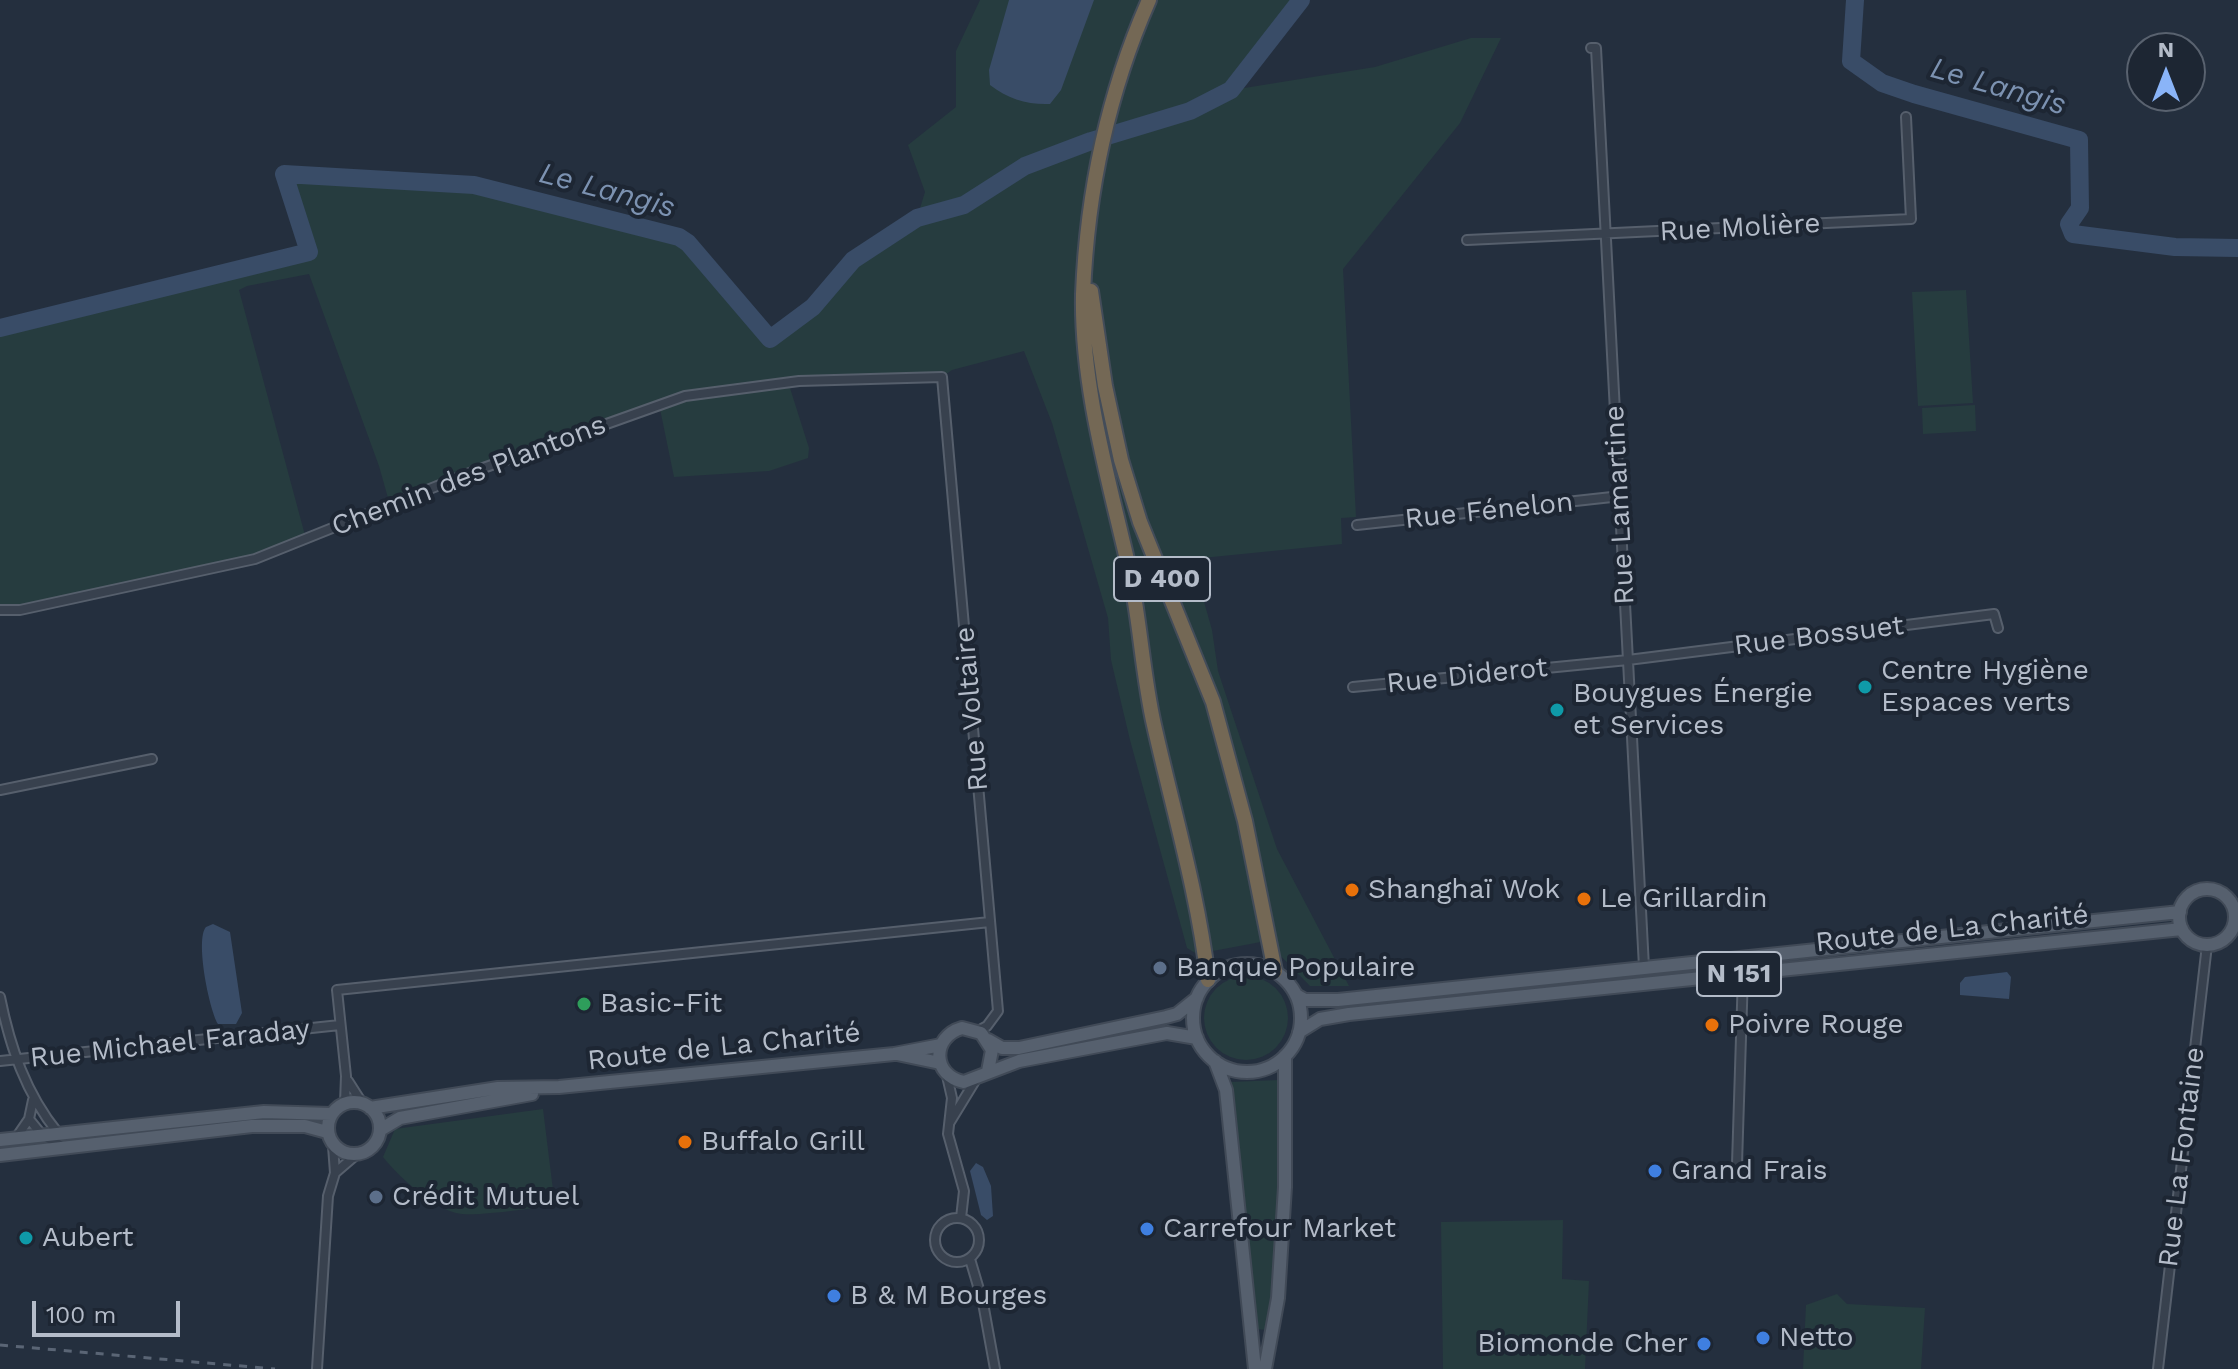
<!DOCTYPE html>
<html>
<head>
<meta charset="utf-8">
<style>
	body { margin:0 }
	#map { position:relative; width:2238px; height:1369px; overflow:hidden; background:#242f3e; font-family:"Work Sans",sans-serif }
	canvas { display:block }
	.north { position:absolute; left:2126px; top:32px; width:80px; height:80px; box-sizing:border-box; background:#1d2633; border:2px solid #59626f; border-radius:50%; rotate:0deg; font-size:22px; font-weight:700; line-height:32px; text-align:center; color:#b4bcc9 }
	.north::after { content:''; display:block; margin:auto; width:28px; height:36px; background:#8ab4f8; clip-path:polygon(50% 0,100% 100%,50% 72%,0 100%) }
	.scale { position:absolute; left:32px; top:1301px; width:148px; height:36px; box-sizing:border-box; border:4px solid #b4bcc9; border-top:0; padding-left:10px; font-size:24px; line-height:28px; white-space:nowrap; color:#b4bcc9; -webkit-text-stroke:6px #1d2633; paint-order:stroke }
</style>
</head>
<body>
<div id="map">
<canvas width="2238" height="1369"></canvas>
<div class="north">N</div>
<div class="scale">100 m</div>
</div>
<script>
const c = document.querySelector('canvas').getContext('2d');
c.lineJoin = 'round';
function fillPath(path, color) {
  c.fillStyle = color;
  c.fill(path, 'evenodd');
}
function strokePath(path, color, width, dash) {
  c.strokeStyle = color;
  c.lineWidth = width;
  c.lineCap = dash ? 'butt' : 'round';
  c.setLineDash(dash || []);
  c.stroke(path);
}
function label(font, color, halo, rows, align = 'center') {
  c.font = font + ' "Work Sans",sans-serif';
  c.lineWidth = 8;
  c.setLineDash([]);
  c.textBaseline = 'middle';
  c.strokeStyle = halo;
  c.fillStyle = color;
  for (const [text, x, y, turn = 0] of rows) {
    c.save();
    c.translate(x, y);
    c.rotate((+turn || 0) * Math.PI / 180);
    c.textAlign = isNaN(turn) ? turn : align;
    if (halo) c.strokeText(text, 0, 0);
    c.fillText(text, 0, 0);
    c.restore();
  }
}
fillPath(new Path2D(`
	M980 0H1301L1232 90 1375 67 1471 38H1501L1460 123 1343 269 1356 517 1341 518 1342 544 1192 559 1212 630 1218 671 1277 849 1349 986H1310L1266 941 1197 954 1187 948 1130 740 1111 660 1108 618 1052 423 1024 351 952 370 942 377 799 381 707 391 390 505 379 466 309 274 247 286 239 290 306 539 255 559 0 610V328L308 253 284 174 474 185 679 237 688 243 770 338 813 307 853 260 917 218 925 192 908 145 956 107V51Z
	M1966 290 1973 403 1918 406 1912 292Z
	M790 388 809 448 808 458 769 471 674 477 660 409 708 395Z
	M1975 405 1976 431 1923 434 1922 408Z
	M1204 1018a42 42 0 1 1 84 0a42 42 0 1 1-84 0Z
	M1278 1080C1281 1163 1280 1247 1269 1330L1254 1329 1230 1082Z
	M543 1109 555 1206C533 1207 474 1218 456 1213 432 1207 398 1176 383 1157L395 1129Z
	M1563 1220 1562 1279 1589 1281 1585 1369H1443L1441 1222Z
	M1837 1294 1847 1304 1925 1308 1921 1369H1803L1806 1305Z`), '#263c3f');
fillPath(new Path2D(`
	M1009 0H1094L1061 90 1050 104C1028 105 1008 99 990 85L989 70Z
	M213 924 230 932 242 1013 236 1024H218C209 1009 195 939 206 927Z
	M2007 972 2011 977 2009 999 1960 995V983L1965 977Z
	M976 1163 983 1167 991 1186 993 1216 987 1220 981 1215 970 1171Z`), '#394c67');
strokePath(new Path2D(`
	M1855 0 1851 61 1882 83 1914 94 2079 140 2080 208 2069 224 2073 234 2175 247 2238 248
	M0 328 309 252 284 174 474 185 679 237 688 243 770 339 813 307 853 260 917 218 964 205 1025 166 1091 141 1190 111 1231 90 1301 0`), '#394c67', 18);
const street = new Path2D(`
	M1591 48H1596L1644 967
	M1467 240 1911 219 1906 117
	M1357 525 1621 496
	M0 610H20L255 559 472 472 685 396 799 381 942 377 998 1011 987 1026 978 1031
	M1353 687 1628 660 1994 614 1998 628
	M0 790 152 759
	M0 997C10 1047 26 1094 58 1133
	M0 1061 340 1025
	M947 1076 952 1098 948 1134 964 1191 961 1218
	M348 1081 362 1103
	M345 1103 346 1076 337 990 990 922
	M29 1119 42 1135 62 1146
	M950 1122 975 1081
	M16 1138 29 1119 33 1100
	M333 1146 335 1173
	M1737 1164 1743 974
	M935 1240a22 22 0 1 1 44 0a22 22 0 1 1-44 0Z
	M970 1259 983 1303 995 1369
	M317 1369 328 1196 335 1173 356 1155
	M2158 1369 2207 945`);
const primary = new Path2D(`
	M2179 917a28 28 0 1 1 56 0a28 28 0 1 1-56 0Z
	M1193 1018a54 54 0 1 1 108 0a54 54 0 1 1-108 0Z
	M1296 995 1305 1000H1338L2180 912
	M1299 1032 1320 1019 1349 1014 2182 929
	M988 1040 1002 1048H1019L1166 1017 1177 1014 1197 998
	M897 1054 940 1063
	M1215 1061 1226 1090 1255 1369
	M988 1071 992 1050 981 1033 962 1028C931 1037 932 1076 964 1082L1019 1061 1167 1033 1197 1038
	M328 1128a26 26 0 1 1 52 0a26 26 0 1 1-52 0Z
	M370 1108 498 1088 559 1087 894 1054 941 1045
	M380 1130 400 1118 532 1094
	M0 1140 264 1112 331 1114
	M0 1155 252 1126H305L327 1132
	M1265 1369 1278 1298 1285 1187V1056`);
const highway = new Path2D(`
	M1149 0C1108 93 1087 193 1083 294 1081 384 1108 477 1128 564 1140 617 1142 672 1154 725 1173 810 1198 893 1208 980
	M1091 291 1105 386 1121 460 1140 522 1213 702 1245 821 1275 971`);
strokePath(street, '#565f6c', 12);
strokePath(primary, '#414a57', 16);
strokePath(highway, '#434c59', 18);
strokePath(street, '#38414e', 8);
strokePath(primary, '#56606e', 12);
strokePath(highway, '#746855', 14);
strokePath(new Path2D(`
	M0 1345 275 1369`), '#5a6575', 3, [8, 8]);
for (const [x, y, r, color] of [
	[1865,687,8,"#0f9aa8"],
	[1557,710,8,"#0f9aa8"],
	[1352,890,8,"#e8710a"],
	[1584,899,8,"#e8710a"],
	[1160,968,8,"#5c6f8a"],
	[584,1004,8,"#2e9e5b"],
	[1712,1025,8,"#e8710a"],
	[685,1142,8,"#e8710a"],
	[1655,1171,8,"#3f7fe0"],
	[376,1197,8,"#5c6f8a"],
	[1147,1229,8,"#3f7fe0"],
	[26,1238,8,"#0f9aa8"],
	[834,1296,8,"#3f7fe0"],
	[1763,1338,8,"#3f7fe0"],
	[1704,1344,8,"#3f7fe0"]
]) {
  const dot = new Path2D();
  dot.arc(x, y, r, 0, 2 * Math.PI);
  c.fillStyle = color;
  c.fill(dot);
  strokePath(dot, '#1d2633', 3);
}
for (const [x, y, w] of [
	[1162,579,96],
	[1739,974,84]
]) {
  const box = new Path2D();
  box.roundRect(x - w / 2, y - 22, w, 44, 6);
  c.fillStyle = '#1d2633';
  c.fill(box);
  strokePath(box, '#b4bcc9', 2);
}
label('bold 26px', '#b4bcc9', null, [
	["D 400",1162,579],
	["N 151",1739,974]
]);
label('28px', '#b4bcc9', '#1d2633', [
	["Rue Molière",1740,228,-3],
	["Chemin des Plantons",469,476,-21],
	["Rue Lamartine",1620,505,-93],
	["Rue Fénelon",1489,511,-6],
	["Rue Bossuet",1819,636,-7],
	["Rue Diderot",1467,676,-6],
	["Rue Voltaire",972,709,-95],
	["Route de La Charité",1952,929,-6],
	["Rue Michael Faraday",170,1044,-6],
	["Route de La Charité",724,1047,-6],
	["Rue La Fontaine",2182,1157,-83]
]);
label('28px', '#b4bcc9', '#1d2633', [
	["Centre Hygiène",1881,671],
	["Espaces verts",1881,703],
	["Bouygues Énergie",1573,694],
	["et Services",1573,726],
	["Shanghaï Wok",1368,890],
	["Le Grillardin",1600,899],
	["Banque Populaire",1176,968],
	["Basic-Fit",600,1004],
	["Poivre Rouge",1728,1025],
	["Buffalo Grill",701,1142],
	["Grand Frais",1671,1171],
	["Crédit Mutuel",392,1197],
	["Carrefour Market",1163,1229],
	["Aubert",42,1238],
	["B & M Bourges",850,1296],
	["Netto",1779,1338],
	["Biomonde Cher",1688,1344,"right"]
], 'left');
label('italic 30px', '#7c92b1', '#1d2633', [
	["Le Langis",1998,87,16],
	["Le Langis",607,191,15]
]);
</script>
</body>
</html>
